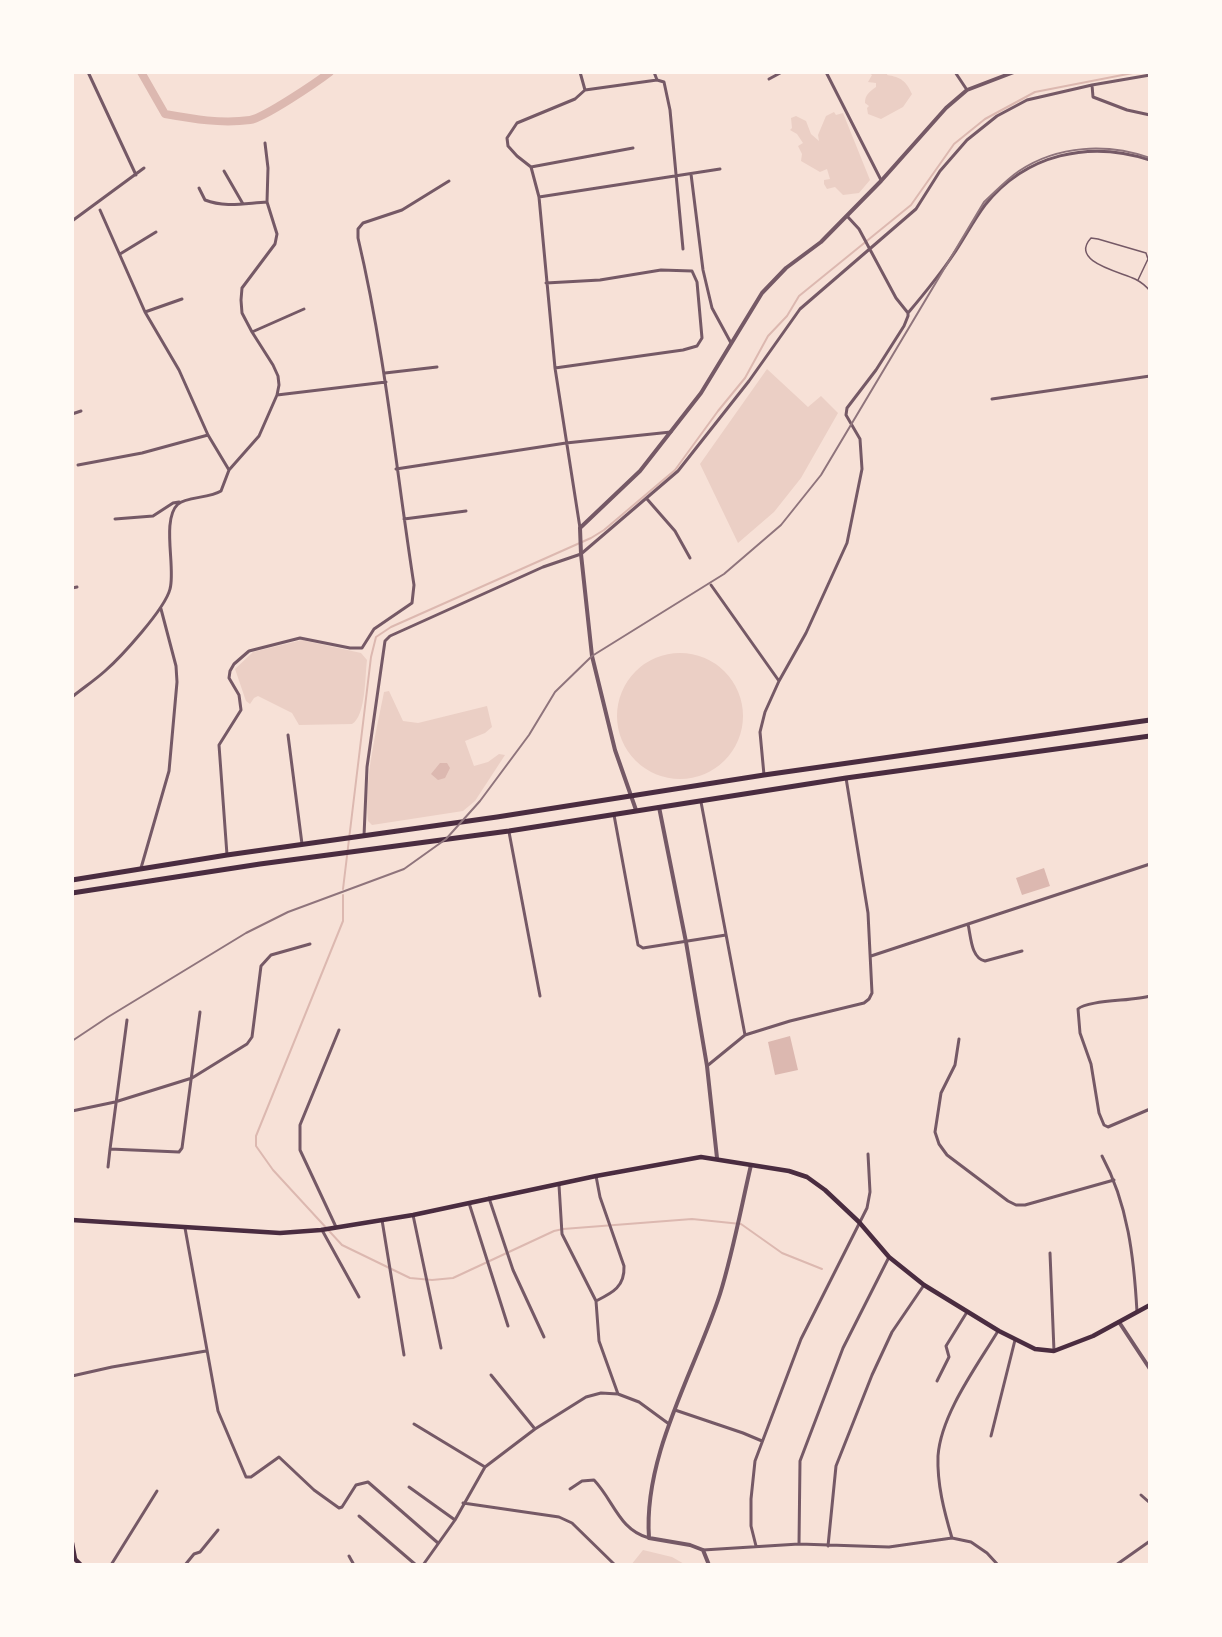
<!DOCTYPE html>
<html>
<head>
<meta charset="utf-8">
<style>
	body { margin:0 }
	#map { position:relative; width:1222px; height:1637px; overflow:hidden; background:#f7e1d7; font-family:Rubik,sans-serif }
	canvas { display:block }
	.frame { position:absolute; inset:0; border:74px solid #fffaf5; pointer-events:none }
</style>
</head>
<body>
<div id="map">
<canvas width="1222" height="1637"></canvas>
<div class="frame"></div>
</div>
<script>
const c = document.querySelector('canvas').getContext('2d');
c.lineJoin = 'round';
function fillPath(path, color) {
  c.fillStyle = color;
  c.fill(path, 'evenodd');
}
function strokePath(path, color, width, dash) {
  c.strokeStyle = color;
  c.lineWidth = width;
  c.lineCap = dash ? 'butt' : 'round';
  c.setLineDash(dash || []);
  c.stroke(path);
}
fillPath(new Path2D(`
	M872 72H888L887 75C901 77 906 81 912 94L903 107 881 119 868 114 867 108 869 106 865 103C865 95 869 92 876 87V83L868 82 872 75 869 73Z
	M834 112 836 115 843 113 870 180 859 193 843 195 835 187 827 189 824 184V180L830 179 827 169 820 172 801 161 802 154 798 146 803 143 797 134 790 130 792 128 791 118 796 116 806 121 811 134 819 141 818 135 826 116Z
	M767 369 808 407 821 396 838 413 801 478 774 512 738 543 700 464Z
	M302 640 361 653 367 660C365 675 366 716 352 724L299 725 292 713 258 696 254 698 250 704 246 701 235 669 253 652Z
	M617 716a63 63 0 1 1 126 0a63 63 0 1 1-126 0Z
	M389 691 403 721 418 723 487 706 492 727 485 733 465 741 474 766 488 762 499 754 505 755 475 801 463 811 372 825 368 821C364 779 376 733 384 692Z
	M643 1550 672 1557 686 1565H631Z`), '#ebcfc5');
fillPath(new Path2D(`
	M440 763H447L450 768 445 778 438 780 431 774Z
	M1044 868 1050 886 1022 895 1016 878Z
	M790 1036 798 1070 775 1075 768 1042Z`), '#dcb8b0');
strokePath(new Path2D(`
	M343 889 371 657 376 637 391 627 591 538 604 530 675 470 718 411 745 378 768 336 787 316 799 296 911 205 954 144 985 119 1035 92 1138 72
	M343 895V921L256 1136V1146L273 1170 342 1245 410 1278 432 1280 453 1278 554 1231 563 1229 692 1219 741 1224 782 1253 822 1269`), '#dcb8b0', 2);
strokePath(new Path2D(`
	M141 72 165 114C193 119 221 124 250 120 264 118 317 82 330 72`), '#dcb8b0', 8);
strokePath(new Path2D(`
	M1138 280 1148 259 1146 253 1098 239 1091 238C1069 262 1121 272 1135 279 1141 282 1146 286 1150 291`), '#755966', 1.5);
strokePath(new Path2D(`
	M88 72 136 175
	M580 72 585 90
	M654 72 657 80
	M826 72 881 180
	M955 72 967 90
	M769 79 782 72
	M1092 85 1093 97 1127 110 1150 115
	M531 167 633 148
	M224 171 243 204
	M691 174 703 270 712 308 731 343
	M199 188 205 200C225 208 246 203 267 202
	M539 197 531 167 517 156 508 146 507 138 517 123 575 99 585 90 657 80 664 82 670 110 683 249
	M100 210 145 312 179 370 208 435 229 470
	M72 221 144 168
	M120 254 156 232
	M546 283 600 280 661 270 692 271 697 282 702 338 697 346 683 350 555 368
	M145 312 182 299
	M908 313C924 294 939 276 953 255 964 239 973 221 985 205 1026 154 1089 140 1150 160
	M252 332 304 309
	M385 373 437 367
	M277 395 386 382
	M992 399 1150 376
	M72 414 81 411
	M78 465 142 453 208 435
	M396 469 566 443 671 432
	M647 499 675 531 690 558
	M115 519 153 516 173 503 179 502
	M404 519 466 511
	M580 528 555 368 539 197 720 169
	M711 585 779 681
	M72 588 77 587
	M72 697C83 688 95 680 105 671 121 657 165 609 170 589 176 568 161 520 178 504 186 497 210 498 221 491L229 470 259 436 277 395 279 385 278 376 273 365 252 332 242 313 241 300 242 288 275 244 277 234 267 202 268 168 265 143
	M288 735 302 844
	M764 775 760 732 765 712 779 681 806 633 847 543 862 469 860 439 846 415 847 408 876 370 904 326 908 316V313L896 298 859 229 847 216
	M701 802 745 1035
	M614 815 638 945 643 948 726 935
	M509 832 540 996
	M364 836 367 767 385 641 390 636 543 567 581 554 678 471 749 381 800 309 916 209 940 171 967 140 997 116 1027 100 1092 85 1150 75
	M227 855 219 745 241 710 239 695 229 678 230 671 234 664 249 651 300 638 350 648H362L374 629 412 603 414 585C396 469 385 352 358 238V229L363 223 402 210 449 181
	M141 868 169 771 177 682 176 666 161 609
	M968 924C971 937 971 958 985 961L1022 951
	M871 956 1150 864
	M1150 996C1134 1001 1087 1000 1078 1009L1080 1033 1091 1064 1099 1113 1104 1125 1108 1127 1150 1109
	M127 1020 110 1149 179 1152 182 1148 200 1012
	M959 1039 955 1065 941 1093 935 1132 939 1144 947 1155 1008 1201 1016 1205H1025L1114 1180
	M707 1066 745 1035 790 1021 864 1003 869 999 872 993 868 913 846 778
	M72 1111 115 1102 192 1078 247 1044 252 1037 261 966 271 955 310 944
	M1102 1156C1128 1204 1134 1258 1137 1312
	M108 1167 110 1149
	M596 1176 600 1197 624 1266C625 1287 612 1293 596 1301L599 1341 618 1394
	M559 1185 562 1234 596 1301
	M489 1198 513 1270 544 1337
	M469 1203 508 1326
	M413 1215 441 1348
	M382 1220 404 1355
	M336 1227 300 1150V1125L339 1030
	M185 1228 218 1411 246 1477H251L279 1457 314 1490 339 1508 342 1507 356 1485 368 1482 438 1543
	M322 1230 359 1297
	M1050 1253 1054 1351
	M491 1375 535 1429
	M72 1376 112 1367 206 1351
	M937 1381 949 1357 946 1346 967 1312
	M675 1410 743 1433 762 1441
	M414 1424 485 1467
	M991 1436 1015 1340
	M409 1487 455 1520
	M570 1489 582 1481 594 1480C614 1501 619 1530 649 1538
	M1141 1495 1150 1503
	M463 1503 559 1517 572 1523 615 1565
	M359 1516 416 1565
	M952 1538C944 1511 937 1484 938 1456 941 1414 977 1366 998 1331
	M799 1544 800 1461 843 1348 889 1257
	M756 1546 751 1526V1499L755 1461 801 1339 867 1208 870 1192 868 1154
	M828 1546 836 1466 872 1375 892 1332 924 1285
	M703 1550 799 1544 889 1547 952 1538 971 1542 987 1553 998 1565
	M349 1556 354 1565
	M111 1565 157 1491
	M185 1565 194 1554 200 1552 218 1530
	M423 1565 455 1520 485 1467 535 1429 586 1397 601 1393 618 1394 639 1402 669 1424
	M1116 1565 1150 1541`), '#755966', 3);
strokePath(new Path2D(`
	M659 807 686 942 707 1066 717 1158
	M636 810 615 750 592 656 581 554 580 528 640 471 701 393 762 293 786 268 821 242 881 181 946 108 967 90 1014 72
	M1119 1322 1150 1369
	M709 1565 703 1550 690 1545 649 1538C643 1455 695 1371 720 1294 733 1252 741 1208 751 1165`), '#755966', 4);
strokePath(new Path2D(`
	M72 1220 280 1233 321 1230 413 1215 596 1176 701 1157 789 1171 807 1177 825 1190 859 1222 889 1257 924 1285 999 1331 1035 1349 1054 1351 1093 1336 1150 1305
	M72 1543 75 1559 81 1565`), '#4a2c40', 4.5);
strokePath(new Path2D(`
	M72 880 227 855 497 817 764 775 1150 720
	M72 893 260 864 509 831 846 778 1150 736`), '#4a2c40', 5);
strokePath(new Path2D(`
	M72 1041 108 1017 246 933 288 912 404 869 446 839 480 801 529 735 555 692 592 656 724 574 781 525 821 475 984 202C995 192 1007 179 1019 171 1058 145 1107 143 1150 158`), '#8f747c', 2);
</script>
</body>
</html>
